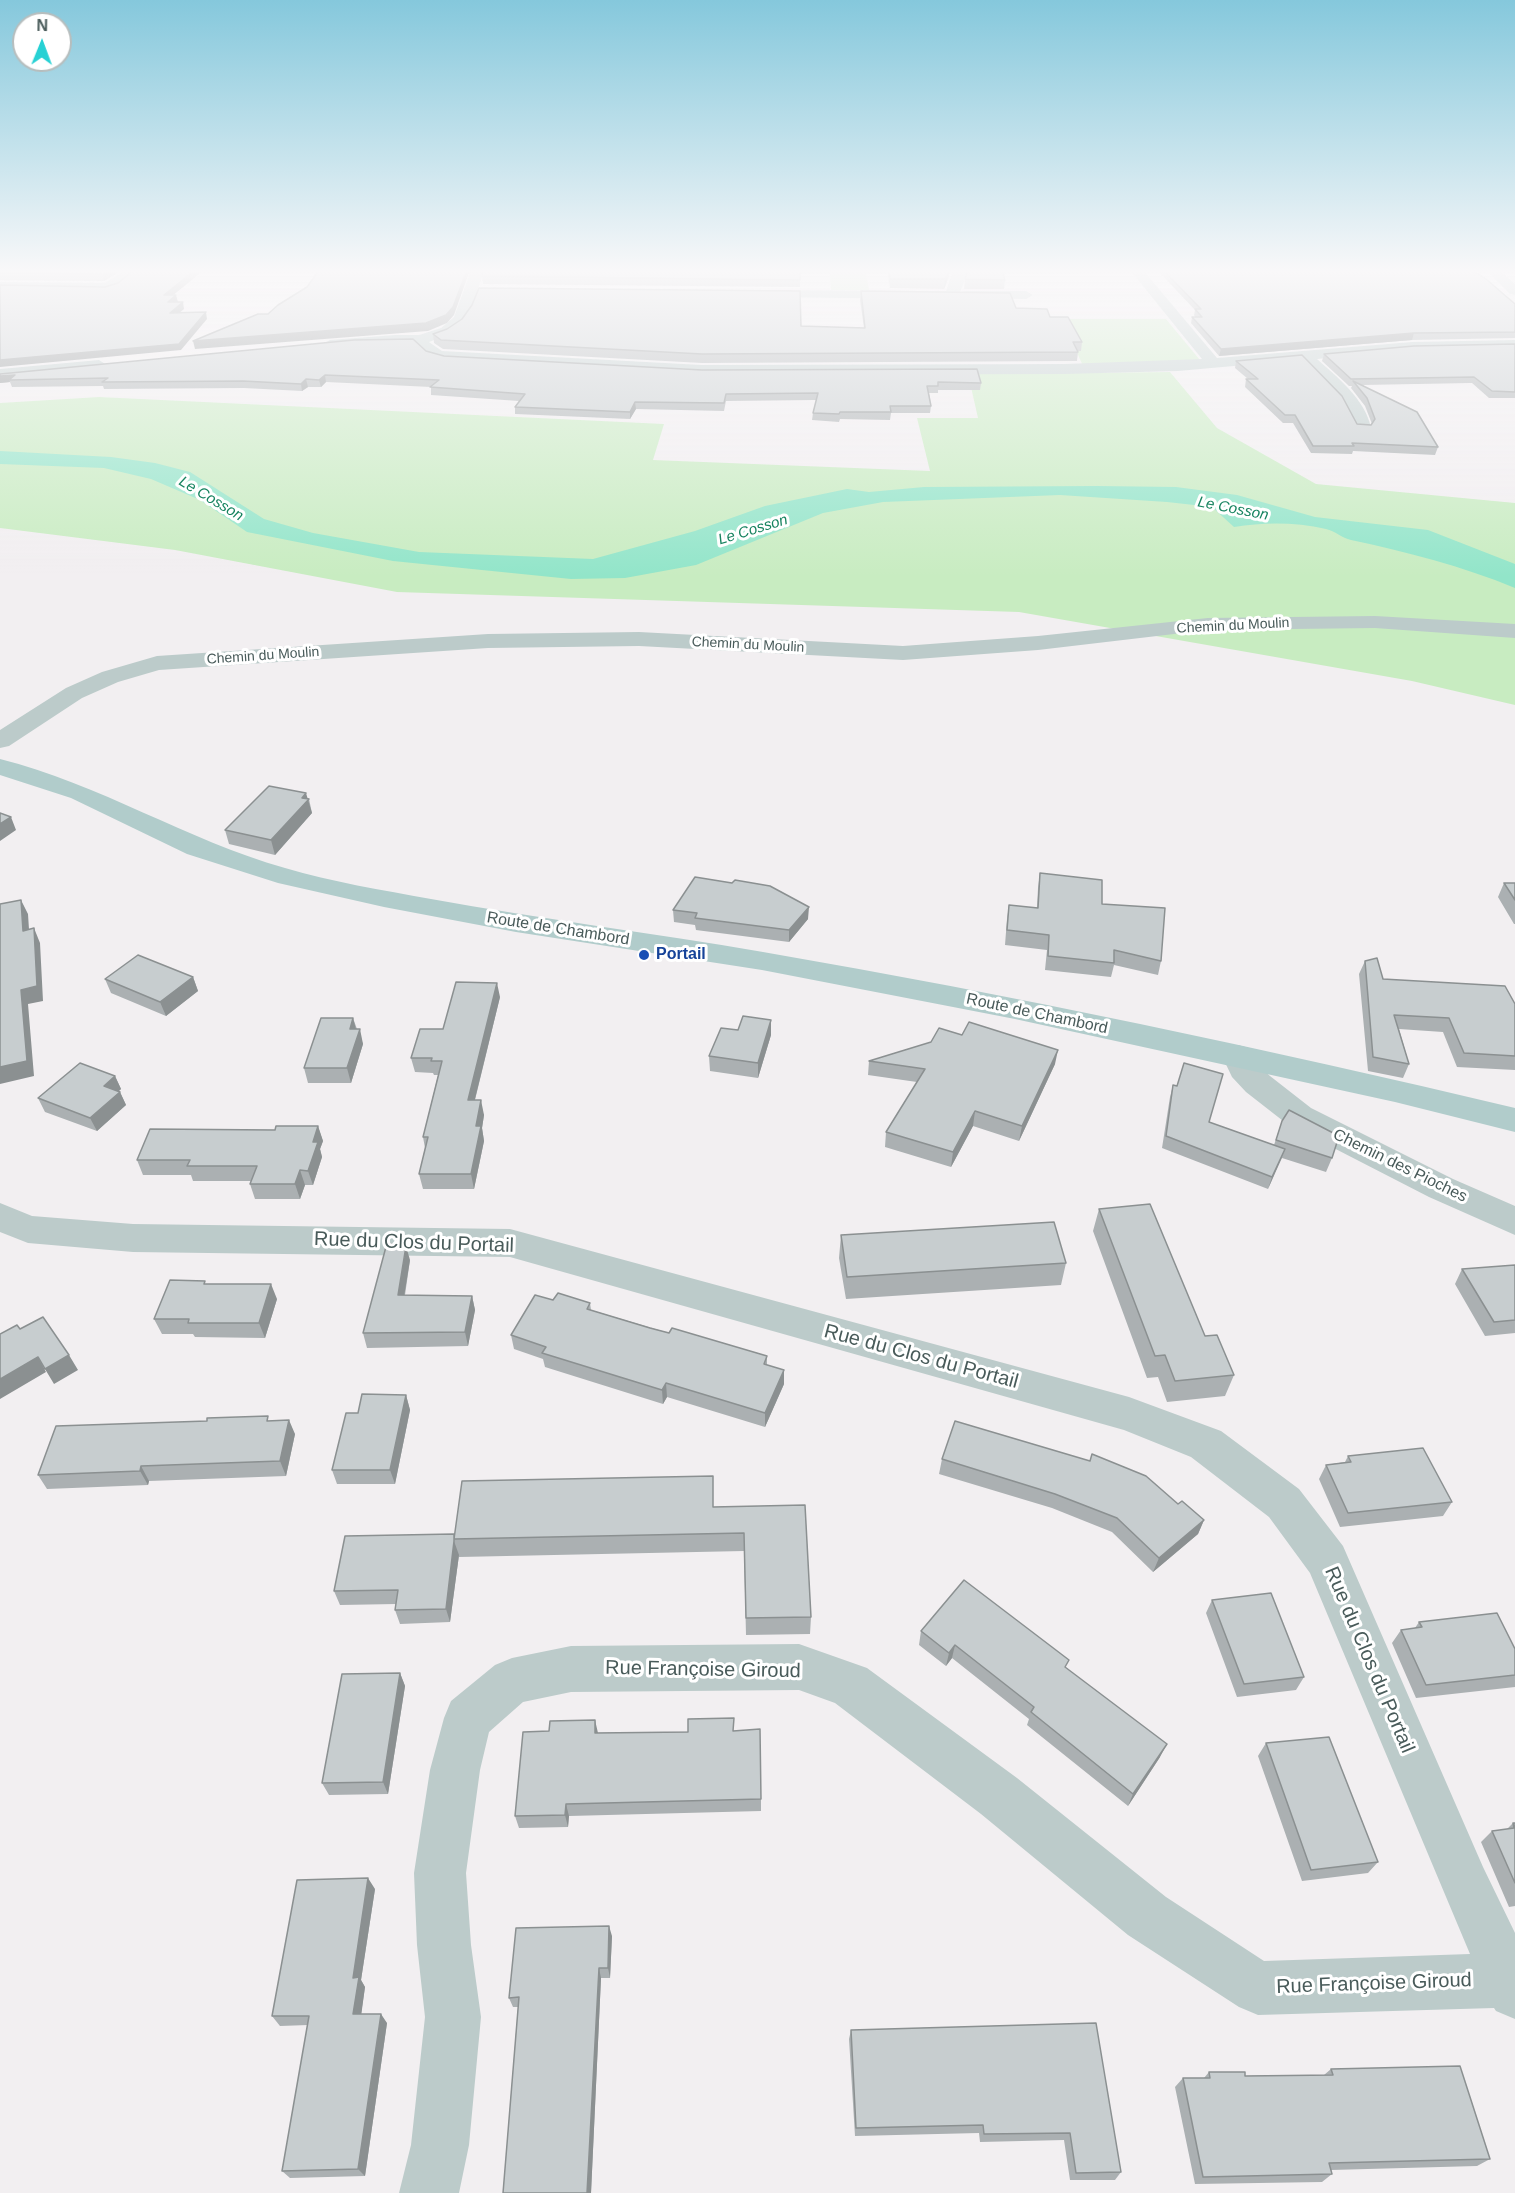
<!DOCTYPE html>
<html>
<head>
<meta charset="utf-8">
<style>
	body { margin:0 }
	#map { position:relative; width:1515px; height:2193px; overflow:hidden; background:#f2eff1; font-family:Helvetica,sans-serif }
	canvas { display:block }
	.north { position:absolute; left:12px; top:12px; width:60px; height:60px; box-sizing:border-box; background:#fff; border:2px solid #b6bdbd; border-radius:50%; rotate:1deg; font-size:16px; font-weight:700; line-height:24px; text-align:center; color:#495b5a }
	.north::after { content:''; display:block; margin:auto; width:21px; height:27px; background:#27d1d4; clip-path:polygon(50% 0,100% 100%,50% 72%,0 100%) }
</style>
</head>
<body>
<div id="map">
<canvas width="1515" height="2193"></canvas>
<div class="north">N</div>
</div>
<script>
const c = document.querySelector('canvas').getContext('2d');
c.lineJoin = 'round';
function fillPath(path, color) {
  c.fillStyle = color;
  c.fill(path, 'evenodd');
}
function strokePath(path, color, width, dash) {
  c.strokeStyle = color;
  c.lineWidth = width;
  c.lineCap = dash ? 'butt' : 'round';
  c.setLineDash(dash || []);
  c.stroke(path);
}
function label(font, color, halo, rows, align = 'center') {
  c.font = font + ' Helvetica,sans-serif';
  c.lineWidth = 6;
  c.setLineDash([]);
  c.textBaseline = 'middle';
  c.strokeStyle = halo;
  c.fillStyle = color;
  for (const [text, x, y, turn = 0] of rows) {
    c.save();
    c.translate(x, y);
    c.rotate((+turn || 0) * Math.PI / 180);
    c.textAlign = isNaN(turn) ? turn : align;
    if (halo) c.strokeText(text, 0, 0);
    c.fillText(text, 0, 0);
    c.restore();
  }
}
fillPath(new Path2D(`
	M830 274H866L869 290H831Z
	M1062 319H1166L1200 360 1083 366Z
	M1170 372 1217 428 1316 484 1515 503V705L1412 681 1019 612 397 592 175 550 0 528V403L99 397 664 424 653 460 930 471 917 418H978L968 374Z`), '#c8ecc1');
fillPath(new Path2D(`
	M0 451 111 457 155 463 190 472 264 519 313 533 419 552 593 559 695 531 765 506 847 489 869 492 924 487 1097 486 1176 487 1237 495 1315 517 1428 530 1515 564V588C1462 566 1407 552 1351 540 1342 538 1335 531 1326 529 1296 522 1264 522 1234 527L1212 507 1167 502 1060 495 883 502 823 513 696 565 625 578 571 579 393 561 247 532 200 500 151 479 104 468 0 464Z`), '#92e5c9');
fillPath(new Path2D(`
	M125 270H140L118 288 106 291 0 290V282L105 283Z
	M471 270H484C470 313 475 326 429 342L442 351 702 365 1064 364 1202 359 1130 270H1143L1217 358 1412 342 1515 340V348L1412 350 1317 359C1338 378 1364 398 1371 427L1369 431H1357C1353 424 1352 416 1347 409 1335 390 1316 375 1301 360L1178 371 1064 374 702 375 445 361 428 356 416 344 395 343 330 348 323 344 330 340 395 335H419L441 328 454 317Z
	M777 270H1086L1079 274H966C963 284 962 296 950 299L751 297 749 294 756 290 946 291 952 274H784Z
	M1486 270H1499L1515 284V295L1510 294Z
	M966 291H1026L1033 295 1026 299 961 298 959 295 961 292Z
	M99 360 107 365 104 368 0 379V369Z
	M1375 616 1515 624V638L1375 628 1208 630 1038 650 903 660 639 646 488 648 159 670 118 682 82 698 9 746 0 748V730L66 688 102 672 157 656 488 634 639 632 903 646 1038 636 1208 618Z
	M1238 1045 1249 1048 1257 1064 1270 1076 1311 1108 1453 1179 1515 1206V1235L1429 1197 1287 1124 1246 1092 1232 1077 1222 1056 1227 1048Z
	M0 1203 32 1216 133 1224 510 1229 1129 1397 1221 1431 1299 1489 1343 1546 1483 1867 1515 1933V2019L1496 2011 1494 2008 1258 2015 1239 2007 1128 1935 981 1814 835 1703 799 1690 571 1692 523 1702 489 1732 480 1770 466 1873 471 1945 481 2017 469 2145 459 2193H399L411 2145 425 2017 417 1945 414 1873 430 1770 444 1718 451 1701 495 1665 512 1658 571 1646 799 1644 867 1668 1017 1778 1166 1897 1264 1961 1470 1954 1310 1573 1269 1517 1191 1457 1124 1430 510 1257 133 1252 28 1243 0 1232Z`), '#bccbca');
fillPath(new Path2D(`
	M0 759C100 784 186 840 285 868 332 882 382 890 431 899 541 919 653 933 763 952 1015 995 1266 1049 1515 1108V1132L1395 1102 1015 1019 762 970 516 932 384 907 278 883 187 854 71 798 0 775Z`), '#b1cccb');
fillPath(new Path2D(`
	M0 270H122L104 281 0 280Z
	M800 270V287L483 284 482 276Z
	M888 270H949V276L944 289 890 288 888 276Z
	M1157 270H1472L1515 304V338L1412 340 1219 356 1191 323 1192 317H1195L1194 315 1195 310Z
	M965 279 1005 280 1004 289H964Z
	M861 291 1016 308 1050 317 1082 342 1081 351H1077L1078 352 1077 361 702 363 443 349 434 343 433 334 801 326 864 328 860 300Z
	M1515 344V398H1489L1472 383 1363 385 1438 447 1435 455 1353 451 1352 454 1311 453 1293 423H1283L1245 387 1246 379H1248L1235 368 1236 361 1357 424 1371 425 1372 424 1365 406 1351 388 1352 386H1349L1322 361 1324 354Z
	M426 351 444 356 702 370 981 383 980 390H938V393H929L931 406 930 413H891L890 420 840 419 839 422 812 420 813 413 816 400 726 401 724 411 636 409 630 419 515 414V407L519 401 431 395V387L326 382 321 387H308L302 391 244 388 104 389 103 386 12 387 10 382 0 383V374Z
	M308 798 309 799 312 813 275 855 229 844 225 830Z
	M1040 873 1102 904 1161 961 1158 975 1114 965 1111 977 1045 970 1047 950 1005 945 1007 919 1009 905 1037 908 1038 888Z
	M1504 883H1515V924H1514L1498 897Z
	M673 910 808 919 789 942 696 930 695 925 674 922Z
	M1365 961 1383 979 1515 1004V1070L1457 1067 1443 1032 1399 1029 1409 1064 1403 1078 1368 1071 1359 974Z
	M193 977 198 991 166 1016 111 993 105 979Z
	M500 997 475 1100 484 1115 482 1128 484 1141 474 1189H423L419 1174 425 1148 423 1137 438 1075H434L433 1073 415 1072 411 1058 443 1029Z
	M353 1018 357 1029 363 1044 351 1083H308L304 1068Z
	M771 1020V1035L758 1078 710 1071 709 1056 738 1030Z
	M869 1061 1055 1064 1019 1141 973 1126 951 1167 885 1147 886 1132 917 1082 868 1075Z
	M115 1076 121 1089 119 1091 120 1092 126 1105 97 1131 45 1112 38 1098Z
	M1173 1085 1209 1122 1274 1145 1282 1121 1332 1158 1326 1172 1282 1158 1268 1189 1162 1148 1170 1097Z
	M318 1126 323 1141 320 1149 322 1157 313 1185H305L300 1199H255L250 1184 251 1181H193L191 1175H143L137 1160 275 1130Z
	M1099 1209 1234 1375 1225 1396 1167 1402 1158 1377 1147 1378 1093 1231Z
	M841 1235 1066 1263 1061 1285 846 1299 839 1258Z
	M410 1260 405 1295 472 1296 475 1310 468 1346 367 1348 363 1333Z
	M1515 1265V1333L1485 1336 1455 1284 1462 1269Z
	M206 1284 277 1299 265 1338 195 1337 193 1334H162L154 1319Z
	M553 1300 590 1303 591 1310 669 1333 767 1356V1365L784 1384 765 1427 667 1397 663 1404 545 1367 543 1359 514 1349 511 1335Z
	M406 1395 410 1410 395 1484H337L332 1470 358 1413Z
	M271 1421 295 1434 286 1476 149 1481 148 1485 47 1489 38 1475Z
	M1348 1456 1452 1502 1443 1516 1340 1527 1319 1479 1326 1465 1345 1462Z
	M942 1459 1178 1504 1204 1520 1198 1534 1153 1572 1112 1532 1052 1508 939 1474Z
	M805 1505 811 1617 810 1634 746 1635 744 1551 459 1557V1555L450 1622 400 1624 395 1610 396 1604 340 1605 334 1591 454 1534 714 1507Z
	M1212 1600 1304 1677 1296 1690 1237 1697 1206 1613Z
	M1419 1622 1515 1649V1687L1416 1698 1392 1643 1401 1630 1415 1628Z
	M921 1631 1067 1668 1160 1757 1128 1806 1027 1725 1029 1719 952 1658 946 1666 919 1645Z
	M400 1673 405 1686 388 1794 329 1795 322 1783Z
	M549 1731 598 1733 734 1731 761 1799V1811L569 1816 568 1827 519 1828 515 1816Z
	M1266 1743 1378 1862 1368 1873 1302 1881 1258 1756Z
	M1513 1823H1515V1906L1509 1907 1481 1842 1492 1831 1507 1829Z
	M375 1889 361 1980 365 1987 361 2014 387 2023 365 2176 290 2178 282 2171 308 2025 280 2026 272 2016Z
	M612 1936 610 1978H601L591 2193H503L518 2007H513L509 1998Z
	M1096 2023 1121 2172 1115 2180H1070L1064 2140 980 2142 979 2133 855 2136 849 2039 851 2030Z
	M1331 2069 1490 2159 1477 2166 1331 2170 1332 2174 1322 2182 1195 2184 1175 2087 1183 2078H1204L1209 2072 1245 2076 1324 2075Z`), '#abb0b2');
fillPath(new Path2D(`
	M110 270H122L104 281 103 274Z
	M195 270H204L166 301 164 295Z
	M467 270H470L454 315 447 323 428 331 195 349 193 341Z
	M949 270V276L944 289 945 279Z
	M176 295 178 302 169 309 168 302Z
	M183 302 184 309 171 320 170 313Z
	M206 312 207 319 181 350 0 367V360Z
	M1414 333 1412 340 1219 356 1221 349Z
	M15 375 9 380 10 382 0 383V376Z
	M325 375 326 382 321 387 319 380Z
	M306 379 308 387 302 391 301 384Z
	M635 402 636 409 630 419V412Z
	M306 793 312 813 275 855 271 840Z
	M11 817 16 830 0 841V824Z
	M21 900 28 914 30 945 23 931Z
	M809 907 808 919 789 942V930Z
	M34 928 40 943 43 1001 28 1004 34 1076 0 1084V1067L21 990Z
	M193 977 198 991 166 1016 160 1002Z
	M497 983 500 997 471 1115 468 1100Z
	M353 1018 357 1033 350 1029Z
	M771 1020V1035L758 1078V1063Z
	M360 1029 363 1044 351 1083 347 1068Z
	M1058 1050 1055 1064 1019 1141 1022 1126Z
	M115 1076 121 1089 110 1099 104 1086Z
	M120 1092 126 1105 97 1131 90 1118Z
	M481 1100 484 1115 482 1128 484 1141 474 1189 471 1174 476 1126Z
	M975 1111 973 1126 951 1167 953 1152Z
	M318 1126 323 1141 320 1149 322 1157 313 1185 308 1171 313 1142Z
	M1285 1149 1280 1161 1268 1189 1272 1177Z
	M300 1170 305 1185 300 1199 295 1184Z
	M406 1246 410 1260 402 1309 398 1295Z
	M271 1284 277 1299 265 1338 259 1323Z
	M472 1296 475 1310 468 1346 465 1332Z
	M69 1355 78 1370 54 1384 45 1369Z
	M38 1357 46 1372 0 1399V1379Z
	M784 1370V1384L765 1427V1413Z
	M666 1383 667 1397 663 1404 662 1390Z
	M406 1395 410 1410 395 1484 390 1470Z
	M289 1420 295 1434 286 1476 280 1461Z
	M141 1466 149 1481 148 1485 140 1471Z
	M1204 1520 1198 1534 1153 1572 1159 1558Z
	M454 1541 459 1555 450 1622 446 1609Z
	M955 1645 952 1658 946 1666 949 1653Z
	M400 1673 405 1686 388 1794 383 1782Z
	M595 1720 598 1733H595Z
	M1167 1744 1160 1757 1128 1806 1133 1794Z
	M566 1804 569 1816 568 1827 565 1815Z
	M368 1878 375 1889 361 1980 365 1987 360 2024 353 2014V1978Z
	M609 1926 612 1936 610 1978 608 1968Z
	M599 1968 601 1978 591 2193H587Z
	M381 2014 387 2023 365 2176 358 2169Z`), '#8b9091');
const building = new Path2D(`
	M0 270H110L103 274 0 273Z
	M134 270H195L164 295H176L168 302H183L170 313 206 312 179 344 0 360V285L105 287 118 283Z
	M319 270H467L453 307 446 315 426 323 193 341 258 314H268L278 305 307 287Z
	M483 270H800V280L482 276Z
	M889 270H949L945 279H890Z
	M968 270H1002L1005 280 965 279Z
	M1163 270H1472L1486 279 1515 304V332L1414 333 1221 349 1192 317H1202L1195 309H1201Z
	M479 288 800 291 801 326 865 328 861 291 1010 293 1016 308 1047 309 1050 317H1068L1082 342H1073L1078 352 702 354 441 340 433 334 447 329 462 319 472 305Z
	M413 339 426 351 444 356 702 370 977 369 981 383 938 382V386H927L931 406H890L891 412H840L839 414 813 413 818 393 726 394 724 403 635 402 630 412 515 407 525 394 430 387 439 380 325 375 319 380 306 379 301 384 243 381 102 382 108 378 9 380 15 375 0 376V374L354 340Z
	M1515 344V392L1492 391 1474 377 1351 379 1324 354 1414 346Z
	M1302 355 1342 396 1357 424 1371 425 1375 419 1367 398 1353 381 1417 412 1438 447 1352 443 1354 446H1313L1295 415H1285L1246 379H1258L1236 361Z
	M269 786 306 793 302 798 309 799 271 840 225 830Z
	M0 813 11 817 0 824Z
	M1040 873 1102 880V904L1165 908 1161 961 1114 950V963L1048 956 1049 935 1007 930 1009 905 1038 908Z
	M695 877 732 883 735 880 770 886 809 907 789 930 695 918 697 913 673 910Z
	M1504 883H1515V900Z
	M21 900 23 931 34 928 37 986 21 990 27 1061 0 1067V904Z
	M138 955 193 977 160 1002 105 979Z
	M1377 958 1383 979 1505 986 1515 1004V1056L1464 1053 1449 1018 1394 1015 1409 1064 1373 1057 1365 961Z
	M456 982 497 983 468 1100H481L476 1126H481L471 1174H419L428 1137H423L442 1061H431L432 1058H411L420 1029H443Z
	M743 1016 771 1020 758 1063 709 1056 721 1028 738 1030Z
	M321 1018H353L350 1029H360L347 1068H304Z
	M969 1022 1058 1050 1022 1126 975 1111 953 1152 886 1132 925 1069 869 1061 931 1042 939 1028 962 1035Z
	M80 1063 115 1076 104 1086 120 1092 90 1118 38 1098Z
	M1184 1063 1223 1074 1209 1122 1285 1149 1272 1177 1166 1136 1173 1085 1177 1086Z
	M1289 1110 1339 1136 1332 1158 1276 1140 1282 1121Z
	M276 1126H318L313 1142H318L308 1171 300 1170 295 1184H250L257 1166H187L190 1160H137L150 1129 275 1130Z
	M1150 1204 1205 1336 1217 1335 1234 1375 1175 1381 1165 1355 1155 1356 1099 1209Z
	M1054 1222 1066 1263 847 1277 841 1235Z
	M387 1243 406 1246 398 1295 472 1296 465 1332 363 1333Z
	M1515 1265V1320L1494 1322 1462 1269Z
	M170 1280 205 1281 204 1284H271L259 1323H188L189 1319H154Z
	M558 1293 590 1303 587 1309 650 1328 669 1333 672 1328 767 1356 764 1364 784 1370 765 1413 666 1383 662 1390 542 1353 546 1347 511 1335 535 1295 553 1300Z
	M43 1317 69 1355 45 1369 38 1357 0 1379V1334L17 1325 20 1329Z
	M362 1394 406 1395 390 1470H332L346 1413H358Z
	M268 1416 267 1421 289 1420 280 1461 141 1466 140 1471 38 1475 56 1426 207 1421V1418Z
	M955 1421 1090 1461 1092 1454 1146 1476 1178 1504 1182 1501 1204 1520 1159 1558 1117 1518 1055 1494 942 1459Z
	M1423 1448 1452 1502 1348 1513 1326 1465 1351 1462 1348 1456Z
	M713 1476V1507L805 1505 811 1617 746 1618 744 1533 454 1539 462 1481Z
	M454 1534V1541L446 1609 395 1610 398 1590 334 1591 345 1536Z
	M964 1580 1069 1660 1065 1667 1167 1744 1133 1794 1031 1712 1034 1707 955 1645 949 1653 921 1631Z
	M1271 1593 1304 1677 1244 1684 1212 1600Z
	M1497 1613 1515 1649V1675L1426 1685 1401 1630 1422 1627 1419 1622Z
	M400 1673 383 1782 322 1783 342 1674Z
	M734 1718 733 1731 760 1729 761 1799 566 1804 565 1815 515 1816 523 1732 549 1731 550 1721 595 1720V1733L688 1732V1719Z
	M1329 1737 1378 1862 1311 1870 1266 1743Z
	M1513 1823H1515V1883L1492 1831 1514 1828Z
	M368 1878 353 1978 359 1977 353 2014H381L358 2169 282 2171 309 2016H272L297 1880Z
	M609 1926 608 1968H599L587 2193H503L519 1997 509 1998 516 1928Z
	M1096 2023 1121 2172 1076 2173 1070 2133 984 2134 983 2125 856 2128 851 2030Z
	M1460 2066 1490 2159 1329 2163 1332 2174 1203 2177 1183 2078H1210L1209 2072H1245V2076L1333 2075 1331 2069Z`);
fillPath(building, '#c7cdcf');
strokePath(building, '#8b9091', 1.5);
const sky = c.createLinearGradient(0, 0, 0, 577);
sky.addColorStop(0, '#85c8dc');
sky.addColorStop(0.47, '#f9f8f9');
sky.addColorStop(1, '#f9f8f900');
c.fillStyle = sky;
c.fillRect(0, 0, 1515, 577);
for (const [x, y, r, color] of [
	[644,955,6,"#1a4fb4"]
]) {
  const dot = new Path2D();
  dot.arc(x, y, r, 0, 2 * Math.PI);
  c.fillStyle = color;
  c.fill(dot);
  strokePath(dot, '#fff', 2);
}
label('14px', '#495b5a', '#fff', [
	["Chemin du Moulin",1233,626,-3],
	["Chemin du Moulin",748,645,3],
	["Chemin du Moulin",263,656,-4]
]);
label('italic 15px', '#16835f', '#fff', [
	["Le Cosson",211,499,31],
	["Le Cosson",1233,509,11],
	["Le Cosson",753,530,-17]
]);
label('16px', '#495b5a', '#fff', [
	["Route de Chambord",558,929,9],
	["Route de Chambord",1037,1014,12],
	["Chemin des Pioches",1400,1166,26]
]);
label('bold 16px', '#164399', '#fff', [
	["Portail",656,955]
], 'left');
label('20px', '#495b5a', '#fff', [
	["Rue du Clos du Portail",414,1243,2],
	["Rue du Clos du Portail",921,1357,15],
	["Rue du Clos du Portail",1369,1660,67],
	["Rue Françoise Giroud",703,1670,1],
	["Rue Françoise Giroud",1374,1984,-2]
]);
</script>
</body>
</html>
